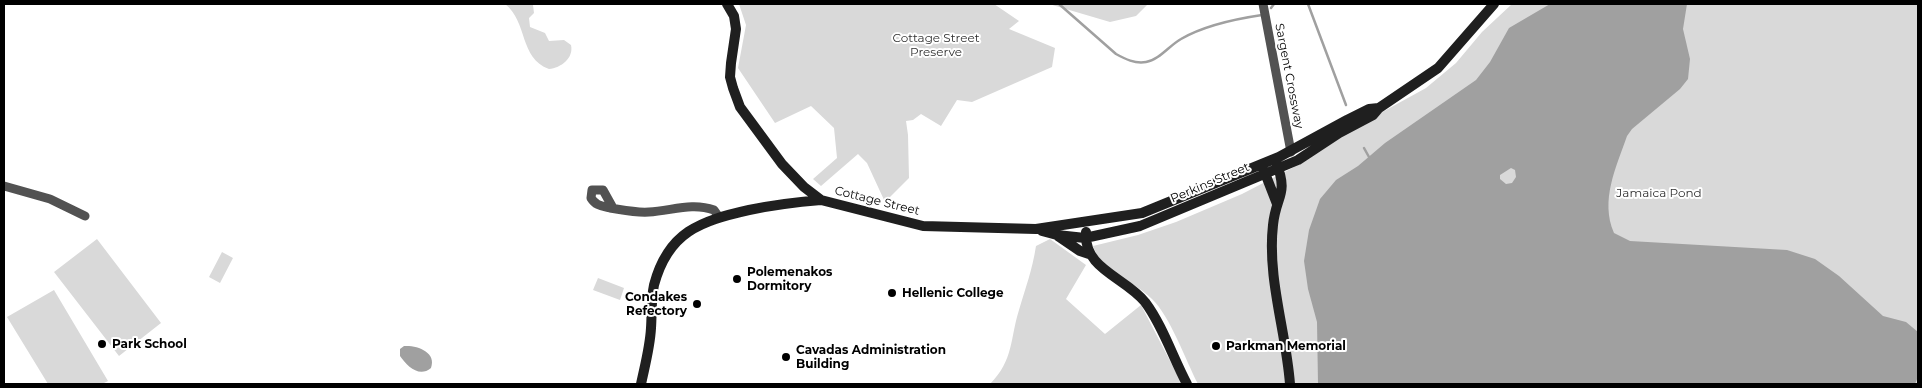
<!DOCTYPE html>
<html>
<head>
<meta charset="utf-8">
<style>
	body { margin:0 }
	#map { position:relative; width:1922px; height:388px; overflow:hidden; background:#fff; font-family:Montserrat,sans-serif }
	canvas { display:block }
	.frame { position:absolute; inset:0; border:5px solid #000; pointer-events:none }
</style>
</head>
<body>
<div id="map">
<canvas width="1922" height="388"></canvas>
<div class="frame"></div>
</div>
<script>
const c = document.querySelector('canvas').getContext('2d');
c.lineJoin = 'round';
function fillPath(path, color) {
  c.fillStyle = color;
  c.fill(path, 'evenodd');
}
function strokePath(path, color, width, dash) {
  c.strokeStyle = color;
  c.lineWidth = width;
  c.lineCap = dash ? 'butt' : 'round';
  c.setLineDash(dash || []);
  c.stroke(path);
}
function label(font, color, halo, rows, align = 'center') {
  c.font = font + ' Montserrat,sans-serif';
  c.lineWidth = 4;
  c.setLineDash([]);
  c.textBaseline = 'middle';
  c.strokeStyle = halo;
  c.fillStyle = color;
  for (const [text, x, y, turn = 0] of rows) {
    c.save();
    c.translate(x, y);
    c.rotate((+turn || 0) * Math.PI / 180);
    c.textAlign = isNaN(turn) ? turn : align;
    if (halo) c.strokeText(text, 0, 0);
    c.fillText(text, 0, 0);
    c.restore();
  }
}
fillPath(new Path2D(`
	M505 4 533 5 534 13 529 18 530 27 545 33 549 41 564 40 571 45C574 58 561 68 549 69 519 58 528 22 505 4Z
	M739 4H994L1019 21 1009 29 1055 48 1052 67 972 102 957 100 941 126 921 114 913 120 906 121 908 135 909 178 885 202 867 163 858 154 821 186 813 179 837 158 834 128 811 106 775 123 738 68 746 25Z
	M1049 4H1148L1136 16 1110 22Z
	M1512 4H1918V384H1198C1186 361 1170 316 1152 299 1132 279 1103 274 1093 246L1138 235 1176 222 1242 194 1300 164 1346 132 1426 88 1456 63 1482 32Z
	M97 239 161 323 119 356 54 272Z
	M1050 239 1086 265 1066 299 1105 334 1141 305 1182 384H990C1014 360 1010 338 1019 310 1026 286 1032 271 1036 246Z
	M222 252 233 258 220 283 209 277Z
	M598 278 624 288 620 300 593 290Z
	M54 290 108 381 102 384H48L7 317Z`), '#d9d9d9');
fillPath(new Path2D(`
	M1550 4H1687L1683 29 1690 59 1688 79 1680 89 1632 129 1627 136C1616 168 1600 200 1614 233L1630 241 1787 250 1815 259 1839 276 1883 316 1906 322 1918 332V377L1915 384H1318L1317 322 1308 289 1304 261 1309 230 1320 199 1336 180 1358 166 1385 143 1476 80 1490 62 1509 28ZM1511 168 1515 170 1516 177 1512 183 1506 184 1500 179V175Z
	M404 346C417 345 437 352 431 368 419 378 407 366 400 356V349Z`), '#a0a0a0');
strokePath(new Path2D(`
	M1059 4 1116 54C1125 59 1135 64 1146 62 1159 60 1170 45 1181 39 1205 25 1235 19 1262 15
	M1308 4 1346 105
	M1271 8 1274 4
	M1364 148 1369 157`), '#a0a0a0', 2.5);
strokePath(new Path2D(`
	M1263 4 1291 152
	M4 186 50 199 85 216
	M613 208 603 190H592L591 198C596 206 602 206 610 208 623 210 636 213 649 212 671 211 692 202 714 210L719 217`), '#525252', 9);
strokePath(new Path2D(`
	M727 4 734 16 736 29 731 63 730 77 733 88 740 107 782 164 804 187 821 200 923 226 1036 229 1142 213 1279 157 1347 120 1369 109 1379 108
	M1276 162C1289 195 1276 195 1273 225 1267 278 1286 331 1290 384
	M1263 168 1277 204
	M1042 231 1057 235 1085 238 1140 226 1298 160 1339 133 1373 115 1379 108 1438 68 1494 4
	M1086 232C1083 269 1125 277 1145 302 1163 326 1173 358 1187 384
	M1058 236 1080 251 1089 254
	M641 384C645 365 650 347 651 328 652 314 651 299 654 285 668 232 700 221 749 210 773 205 797 202 821 200`), '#1f1f1f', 10);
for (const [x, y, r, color] of [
	[737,279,5,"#000"],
	[892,293,5,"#000"],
	[697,304,5,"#000"],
	[102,344,5,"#000"],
	[1216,346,5,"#000"],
	[786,357,5,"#000"]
]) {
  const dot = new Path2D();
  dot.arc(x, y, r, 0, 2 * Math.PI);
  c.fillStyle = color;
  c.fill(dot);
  strokePath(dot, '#fff', 2);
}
label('12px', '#303030', '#fff', [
	["Cottage Street",936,38],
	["Preserve",936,52],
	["Jamaica Pond",1659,193]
]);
label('12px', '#000', '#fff', [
	["Sargent Crossway",1289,76,79],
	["Perkins Street",1210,183,-23],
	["Cottage Street",877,201,14]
]);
label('bold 12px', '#000', '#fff', [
	["Polemenakos",747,272],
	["Dormitory",747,286],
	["Hellenic College",902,293],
	["Condakes",687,297,"right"],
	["Refectory",687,311,"right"],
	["Park School",112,344],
	["Parkman Memorial",1226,346],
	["Cavadas Administration",796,350],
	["Building",796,364]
], 'left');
</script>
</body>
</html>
